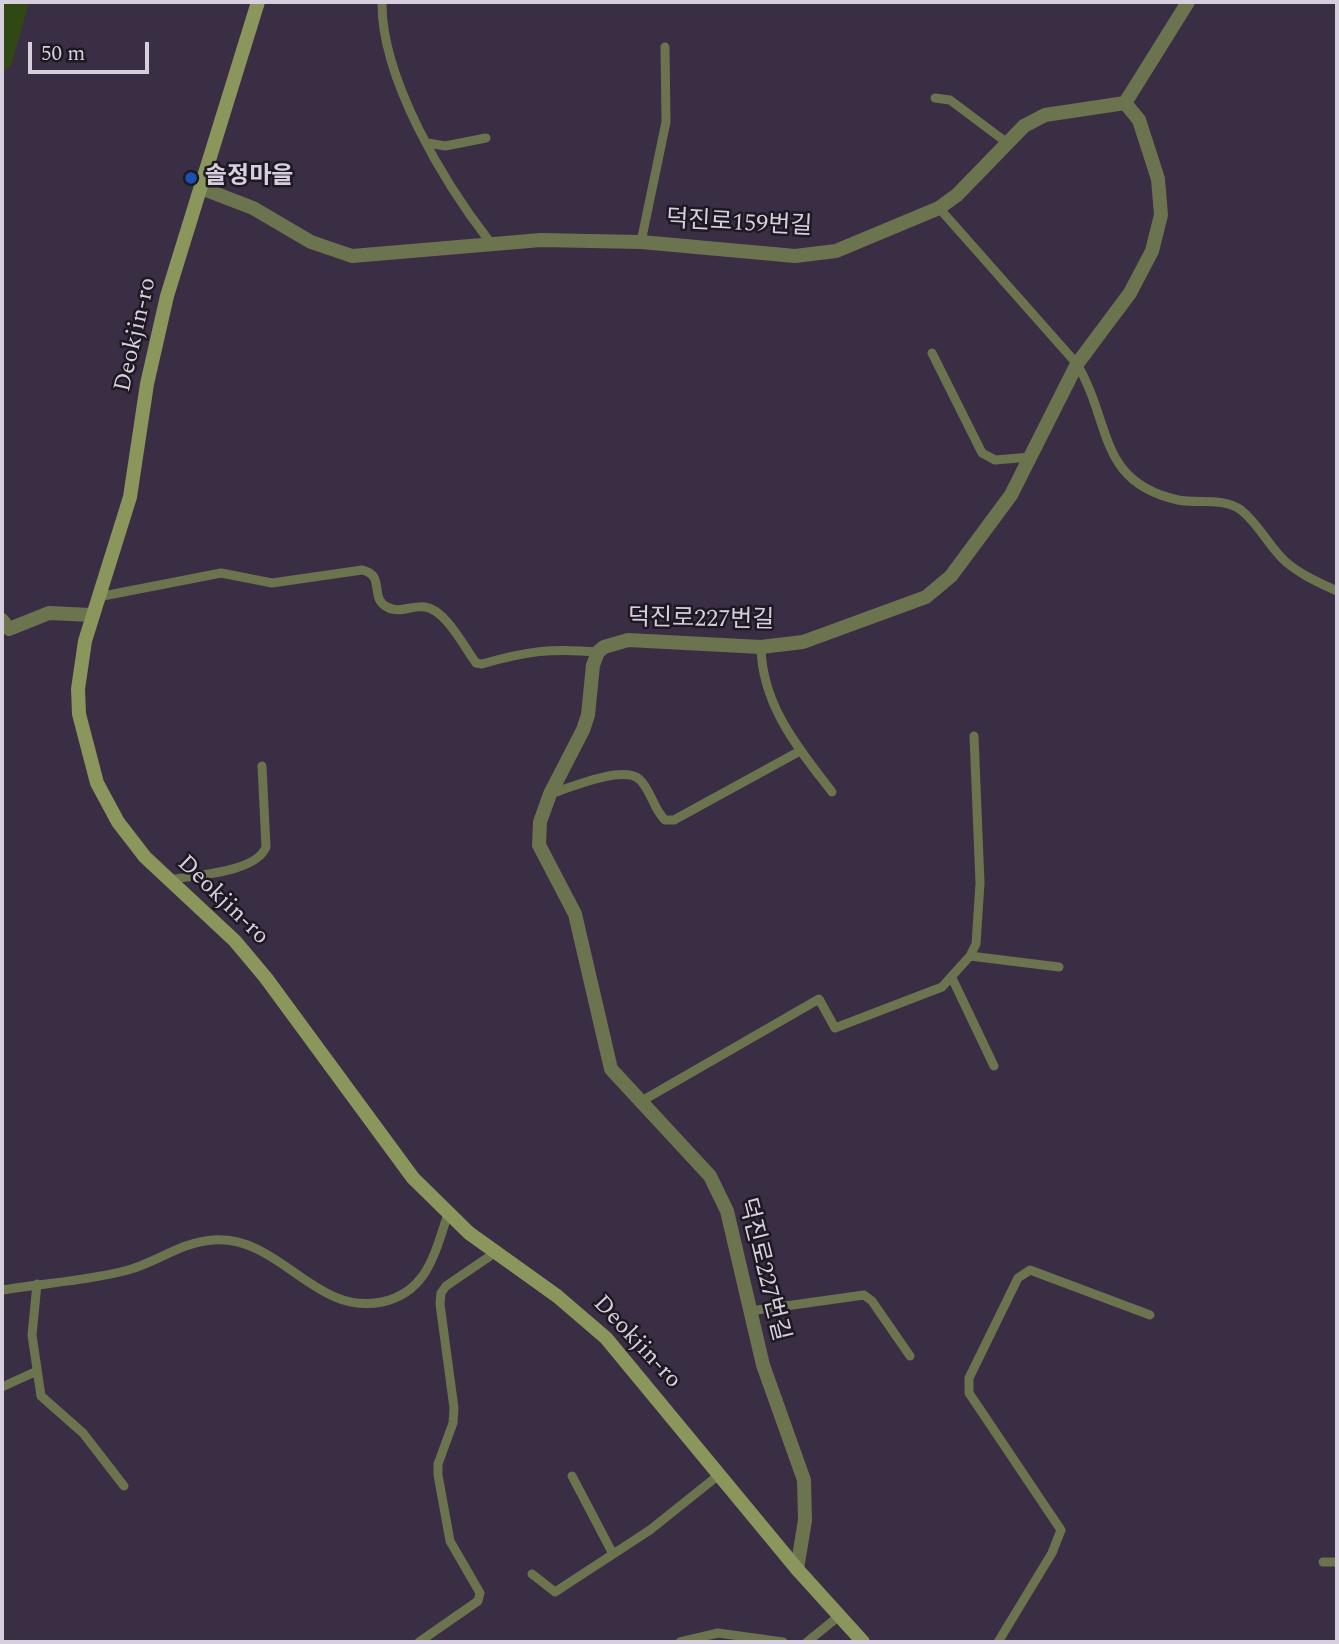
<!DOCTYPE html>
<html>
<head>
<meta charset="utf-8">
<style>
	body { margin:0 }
	#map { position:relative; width:1339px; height:1644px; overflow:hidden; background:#392e43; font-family:Spectral,serif }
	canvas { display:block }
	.frame { position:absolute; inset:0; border:4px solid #d7cfdd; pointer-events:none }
	.scale { position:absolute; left:28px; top:42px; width:121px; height:32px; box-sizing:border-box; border:4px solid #d7cfdd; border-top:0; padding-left:9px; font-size:21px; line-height:24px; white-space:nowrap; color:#d7cfdd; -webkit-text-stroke:5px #1e1822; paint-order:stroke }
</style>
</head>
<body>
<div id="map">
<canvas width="1339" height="1644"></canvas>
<div class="frame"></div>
<div class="scale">50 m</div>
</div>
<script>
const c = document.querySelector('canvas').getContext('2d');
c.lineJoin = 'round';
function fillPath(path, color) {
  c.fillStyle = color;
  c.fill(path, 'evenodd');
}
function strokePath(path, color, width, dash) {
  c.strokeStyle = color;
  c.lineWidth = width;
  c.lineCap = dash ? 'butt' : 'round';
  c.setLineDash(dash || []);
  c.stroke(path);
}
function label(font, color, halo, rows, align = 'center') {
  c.font = font + ' Spectral,"Noto Sans KR",serif';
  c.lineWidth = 5;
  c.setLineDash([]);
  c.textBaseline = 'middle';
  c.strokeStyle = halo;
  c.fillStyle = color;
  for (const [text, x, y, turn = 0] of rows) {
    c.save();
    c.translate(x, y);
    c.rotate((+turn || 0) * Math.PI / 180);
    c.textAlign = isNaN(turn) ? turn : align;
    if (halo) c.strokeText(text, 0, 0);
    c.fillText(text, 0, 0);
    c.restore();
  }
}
fillPath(new Path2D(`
	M2 2H29L11 66 2 71Z`), '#304914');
strokePath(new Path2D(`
	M382 2C381 78 444 183 490 242
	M935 98 950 100 1006 142
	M428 143 445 146 486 138
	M939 208 1077 364C1112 423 1097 482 1178 500 1199 504 1223 497 1241 510 1259 524 1269 547 1286 562 1301 575 1320 583 1337 591
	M641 242 666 122 665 47
	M932 353 982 453 995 460 1031 457
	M98 597 221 573 272 583 362 570C386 575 369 598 387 607 399 614 412 605 425 607 446 610 464 647 476 663L482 664C527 651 551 648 598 652
	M761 647C762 705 798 748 832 792
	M550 794C569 788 623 765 639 779 651 789 653 809 665 820H674L800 751
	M168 880C194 875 256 873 266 847L262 766
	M970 956 1059 967
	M952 978 994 1066
	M640 1102 819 999 835 1028 942 987 970 956 976 944 980 883 974 736
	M37 1284 32 1335 41 1396 83 1433 124 1486
	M2 1290C43 1283 88 1281 128 1270 157 1262 182 1242 213 1240 280 1235 314 1316 382 1302 428 1292 435 1252 448 1214
	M750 1311 864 1295 872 1301 910 1356
	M2 1387 37 1371
	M572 1476 613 1554
	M1323 1562H1337
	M532 1574 555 1592 650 1530 720 1474
	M419 1642 478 1601 480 1593 450 1541 438 1475V1464L453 1423 454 1408 440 1304 441 1293 446 1286 496 1252
	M680 1642 718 1633 783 1642
	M807 1642 839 1616
	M998 1642 1052 1553 1061 1530 969 1393V1378L1018 1278 1030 1270 1150 1315`), '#6b734f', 9);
strokePath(new Path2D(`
	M201 188 253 208 311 242 352 256 541 240 641 242 795 256 836 251 939 208 957 195 1024 126 1045 115 1125 103 1188 2
	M2 620 9 629 49 613 91 615
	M797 1569 805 1520 804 1480 763 1365 727 1211 710 1176 611 1069 575 914 539 845 540 822 550 794 583 730 588 715 593 665 598 652 604 647 628 640 761 647 803 642 926 597 951 576 1011 495 1077 364 1130 293 1152 251 1161 215 1158 179 1139 120 1125 103`), '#6b734f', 14);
strokePath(new Path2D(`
	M258 2 167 296 147 384 130 497 85 641 78 689 79 714 97 783 118 822 145 857 235 941 266 978 413 1178 469 1233 557 1296 606 1338 797 1569 863 1642`), '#8a965c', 14);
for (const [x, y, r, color] of [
	[191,178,7,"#1a4fb4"]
]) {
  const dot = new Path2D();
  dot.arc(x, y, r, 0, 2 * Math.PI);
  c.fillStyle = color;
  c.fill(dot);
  strokePath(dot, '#1e1822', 2.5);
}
label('bold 24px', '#d7cfdd', '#1e1822', [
	["솔정마을",205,178]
], 'left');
label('24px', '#d7cfdd', '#1e1822', [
	["덕진로159번길",739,225,3],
	["Deokjin-ro",137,335,-77],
	["덕진로227번길",701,621,1],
	["Deokjin-ro",222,901,44],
	["덕진로227번길",762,1270,76],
	["Deokjin-ro",636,1343,47]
]);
</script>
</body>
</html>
